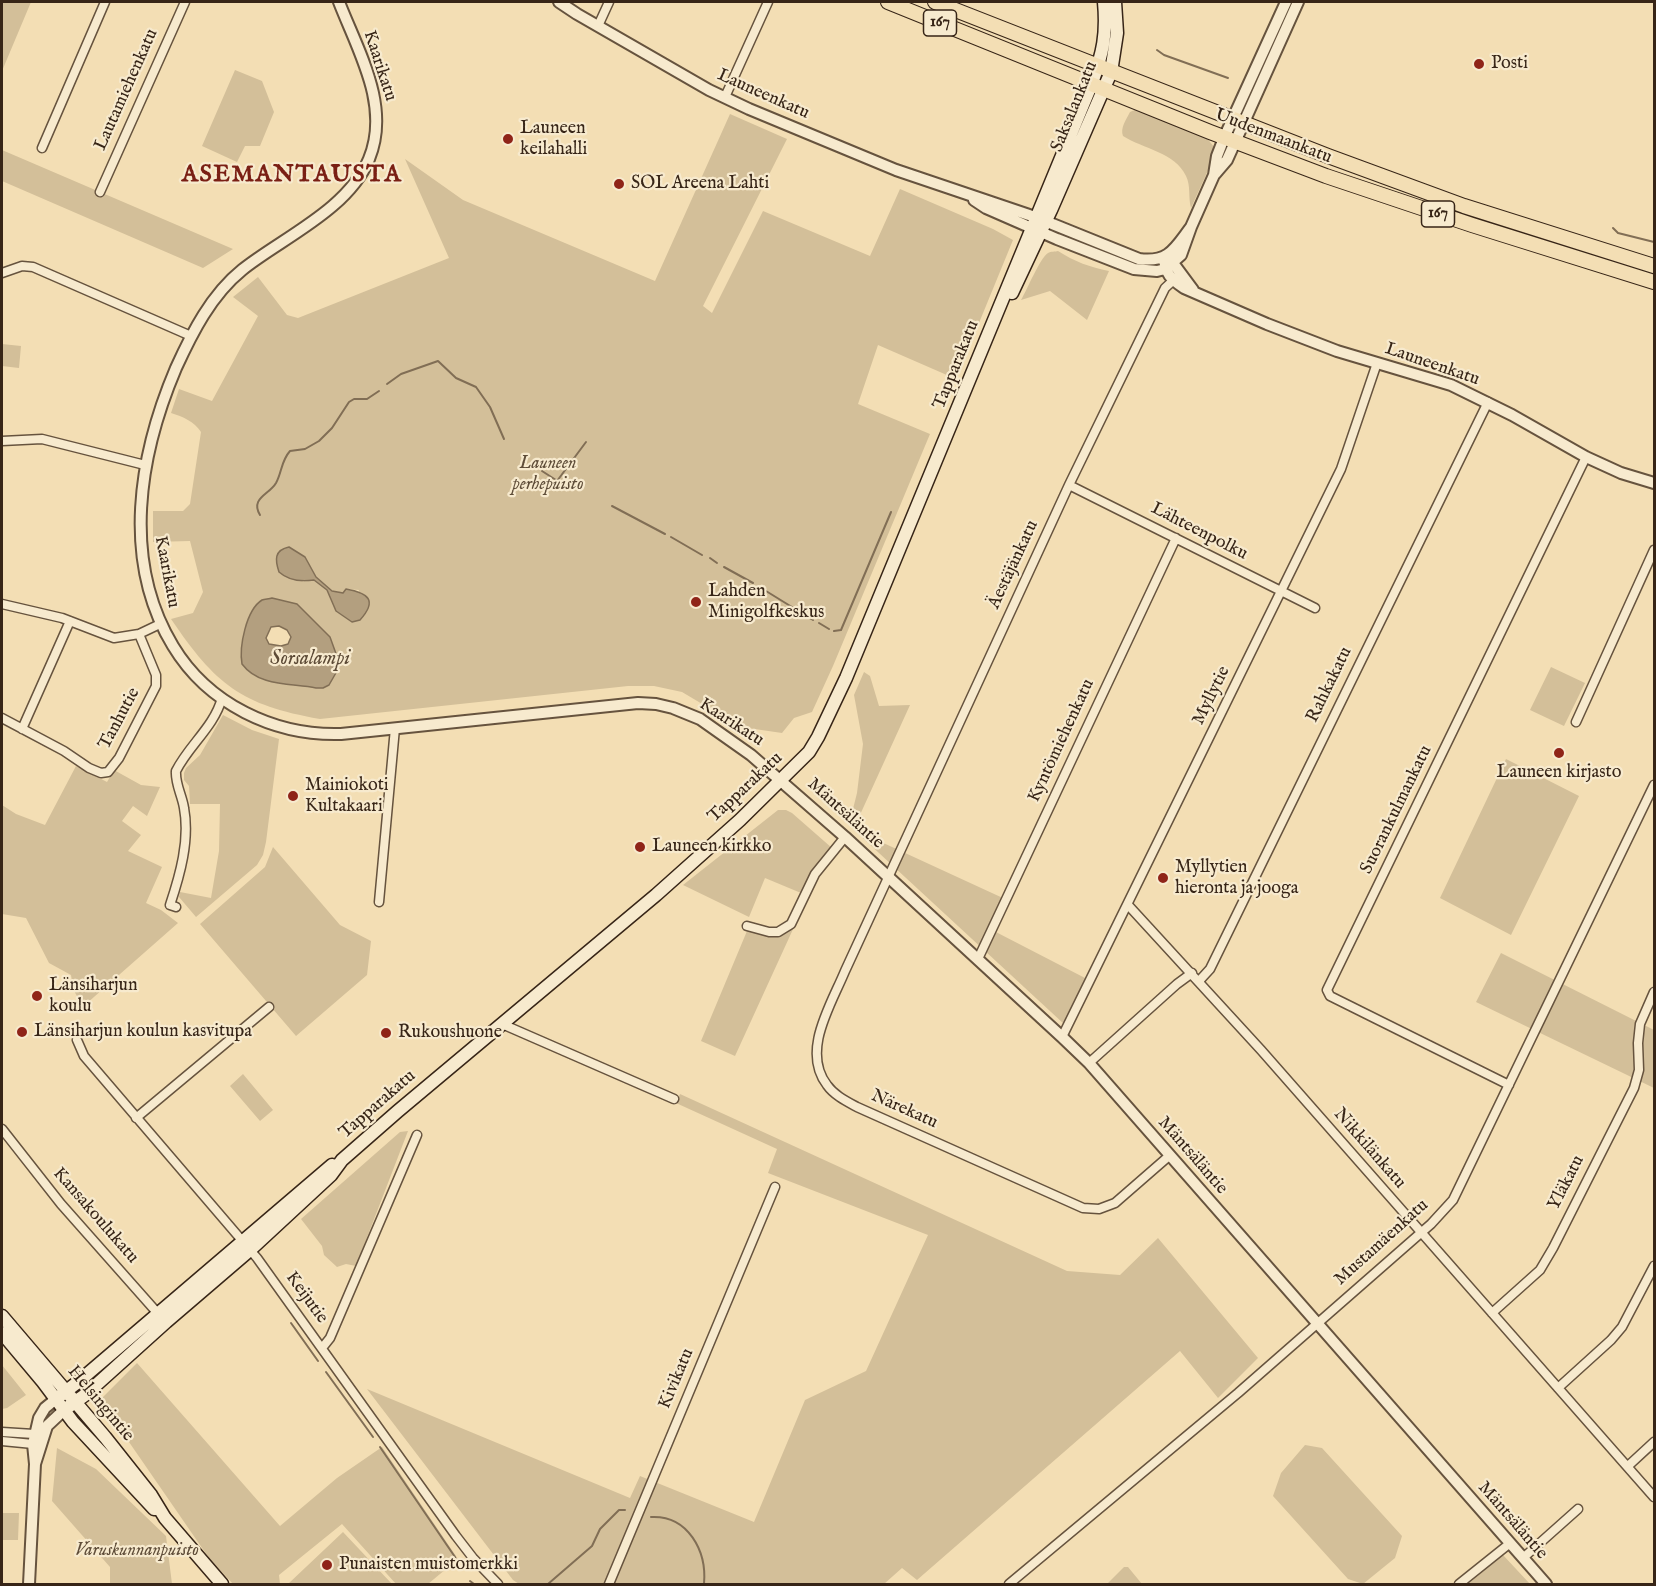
<!DOCTYPE html>
<html>
<head>
<meta charset="utf-8">
<style>
	body { margin:0 }
	#map { position:relative; width:1656px; height:1586px; overflow:hidden; background:#f3deb4; font-family:"IM FELL English",serif }
	canvas { display:block }
	.frame { position:absolute; inset:0; border:3px solid #372517; pointer-events:none }
</style>
</head>
<body>
<div id="map">
<canvas width="1656" height="1586"></canvas>
<div class="frame"></div>
</div>
<script>
const c = document.querySelector('canvas').getContext('2d');
c.lineJoin = 'round';
function fillPath(path, color) {
  c.fillStyle = color;
  c.fill(path, 'evenodd');
}
function strokePath(path, color, width, dash) {
  c.strokeStyle = color;
  c.lineWidth = width;
  c.lineCap = dash ? 'butt' : 'round';
  c.setLineDash(dash || []);
  c.stroke(path);
}
function label(font, color, halo, rows, align = 'center') {
  c.font = font + ' "IM FELL English",serif';
  c.lineWidth = 4.5;
  c.setLineDash([]);
  c.textBaseline = 'middle';
  c.strokeStyle = halo;
  c.fillStyle = color;
  for (const [text, x, y, turn = 0] of rows) {
    c.save();
    c.translate(x, y);
    c.rotate((+turn || 0) * Math.PI / 180);
    c.textAlign = isNaN(turn) ? turn : align;
    if (halo) c.strokeText(text, 0, 0);
    c.fillText(text, 0, 0);
    c.restore();
  }
}
fillPath(new Path2D(`
	M2 2H31L2 71Z
	M235 70 262 81 274 112 260 146H245L237 162 202 146Z
	M1137 109 1206 137 1214 147 1215 155 1191 208C1188 197 1191 186 1186 176 1175 152 1143 149 1123 136 1120 128 1126 120 1130 112Z
	M730 114 787 139 703 306 712 313 763 211 870 256 900 189 993 229 1013 240 956 379 878 345 858 404 930 434 833 666 812 712 794 718 782 733 741 727 682 692 654 686H628L320 719C241 705 216 685 171 619L193 613 203 592 190 541 153 542V511H183L190 504 201 432C194 421 183 417 171 413L179 389 212 401 258 316 233 297 258 277 287 315 298 318 449 258 405 159 463 200 655 281ZM289 547 305 557 316 577 332 591 343 593 346 589 359 590 352 622 336 611 327 590 314 580 303 582 283 548ZM272 598 297 604 330 637 302 686C282 684 246 682 241 658 245 629 243 612 272 598Z
	M2 150 233 249 203 268 2 181Z
	M1058 251C1075 262 1090 267 1109 271L1087 320 1050 291 1021 300C1027 290 1040 258 1048 253 1051 251 1055 252 1058 251Z
	M2 344 21 346 19 368 2 366Z
	M1551 667 1585 683 1564 726 1530 710Z
	M864 672 870 676 879 706 910 705 854 828 850 821 857 793 863 744 854 695Z
	M223 715 252 730 279 739 266 842 263 855 257 865 196 917 179 897 180 892 211 898 219 851 220 804H190L189 786 184 780V773L186 768 200 755Z
	M1506 759 1579 796 1511 935 1440 898Z
	M76 766 107 782 114 770 141 785 160 787 147 816 133 806 122 821 141 835 128 851 162 867 146 903 161 910 178 923 86 1004C74 998 73 987 71 975L49 963 26 918 2 914V805L16 814 45 825Z
	M778 810H786L792 813 832 848 809 878 801 893 765 878 749 917 683 885Z
	M853 829 1005 899 992 930 1085 978 1064 1024Z
	M273 847 340 925 371 941 367 975 296 1036 200 924 265 867Z
	M794 927 735 1056 701 1041 747 931 780 937Z
	M1501 953 1654 1030V1088L1476 1002Z
	M243 1074 273 1110 260 1121 230 1086Z
	M680 1094 1067 1271 1120 1275 1158 1238 1258 1358 1218 1398 1180 1351 917 1580 902 1568 884 1584H519L513 1580 367 1389 630 1498 640 1476 754 1522 805 1400 866 1371 928 1235 768 1173 777 1149 676 1103Z
	M408 1131 356 1266 346 1264 337 1267 324 1255 322 1246 301 1219 400 1132Z
	M137 1363 280 1526 337 1478 382 1447 458 1559 428 1584H396L342 1524 279 1575 280 1584H233L209 1558 100 1400Z
	M2 1365 26 1395 7 1408 2 1409Z
	M1305 1445 1322 1448 1402 1536 1395 1558 1363 1584 1348 1579 1273 1496 1281 1473Z
	M57 1448 96 1469 166 1536 172 1584H110V1567L52 1501Z
	M2 1513H19L18 1540H2Z
	M343 1532 392 1584H288Z
	M1503 1555 1530 1584H1468Z
	M1124 1567H1128L1142 1584H1107Z`), '#d3bf99');
const water = new Path2D(`
	M289 547 305 557 316 577 332 591 343 593 346 589C368 593 378 600 360 620L352 622 336 611 327 590 314 580C301 582 289 581 279 572 275 560 274 550 289 547Z
	M272 598 297 604 330 637 339 662 337 671 329 685 323 688H316C291 683 259 687 242 664 239 647 246 610 262 600 265 599 269 599 272 598ZM279 626 287 630 291 637 288 644 281 646 269 644 266 638 271 627Z`);
fillPath(water, '#b39f7f');
strokePath(water, '#816e55', 1.5);
strokePath(new Path2D(`
	M1157 50 1164 55 1228 78
	M1613 228 1618 233 1654 242
	M387 384 401 374 438 361 456 378 476 387 490 407 504 439
	M542 471 559 482
	M557 481 586 442
	M612 506 665 534
	M260 515C250 498 269 495 276 483 282 472 281 461 290 451L305 449 319 441 332 428 349 402 354 399H367L379 391
	M671 537 702 555
	M710 558 717 563
	M724 567 753 583
	M766 591 813 620
	M819 623 829 629
	M834 631 841 630 891 512
	M291 1323 318 1361
	M326 1372 373 1437
	M380 1447 455 1557 457 1565
	M651 1517C688 1515 707 1551 704 1584
	M470 1581 474 1584
	M548 1584 592 1546 600 1529 619 1510H625`), '#816e55', 2);
const minor = new Path2D(`
	M598 26 609 2
	M725 97 768 2
	M42 148 105 2
	M100 192 185 2
	M2 273 22 266 33 267 191 336
	M2 441 42 439 145 465
	M1069 485 1315 608
	M2 604 62 618 114 638 139 634 160 624
	M2 718 64 751 89 768 101 773 108 772 119 758 156 686V675L139 634
	M1576 722 1654 550
	M22 729 70 621
	M379 902 395 728
	M1128 905 1261 1050 1654 1497
	M176 907 170 905C180 875 190 840 184 808 182 795 175 784 176 771 189 745 214 727 222 698
	M747 926 769 932H778L791 924 815 874 845 837
	M978 959 1176 538
	M1199 981 1210 969 1488 402
	M502 1024 674 1099
	M1062 1037 1341 469 1377 363
	M77 1040 84 1056 257 1258 456 1536 473 1558 498 1584
	M1089 1063 1177 984 1192 973
	M1509 1085 1330 996 1327 990 1586 457
	M136 1118 269 1007
	M2 1129 61 1204 161 1317
	M1169 1156 1115 1203 1099 1209 1083 1208 857 1107C846 1101 834 1095 827 1085 801 1051 831 1005 845 971L1069 485 1165 288 1178 276
	M1492 1313 1540 1270 1553 1248 1634 1088 1639 1070 1638 1043 1640 1024 1654 992
	M322 1348 330 1338 417 1135
	M1558 1388 1611 1340 1622 1327 1654 1266
	M2 1432 34 1434 42 1440 33 1444 2 1441
	M1628 1466 1654 1442
	M1523 1558 1578 1509
	M609 1584 775 1187
	M1009 1584 1238 1393 1431 1224 1453 1200 1654 785
	M1459 1584 1509 1544`);
const tertiary = new Path2D(`
	M339 2C358 51 391 106 369 159 348 210 282 238 242 270 211 295 192 333 176 368 139 455 121 560 173 646 208 704 274 736 341 734L638 703 656 704 673 708 700 719 751 755 845 837 1062 1037 1089 1063 1546 1584
	M559 2 577 14 709 90 749 109 896 170 1035 217 1139 259C1169 263 1175 248 1191 227
	M1215 174 1227 160 1298 2
	M974 200 986 208 1057 239 1134 269 1157 271 1165 269 1181 255 1191 227 1214 175 1217 156 1224 138 1286 2
	M1164 257C1165 274 1171 279 1184 288L1267 324 1337 351 1451 385 1512 415 1586 457 1621 473 1654 483
	M1167 259 1173 263 1193 290
	M35 1464 47 1426 64 1410
	M29 1584 35 1464 33 1444 39 1418 45 1408 56 1399`);
const secondary = new Path2D(`
	M1012 293 1051 210 1111 72 1117 33 1115 2
	M2 1316 105 1437 151 1495 165 1518 222 1584
	M2 1333 43 1382 73 1422 154 1509
	M56 1399 78 1382 332 1165
	M64 1410 85 1395 166 1322 250 1250 331 1175 342 1160 398 1111 656 895 740 820 809 752 818 737 846 678 1092 83C1103 53 1107 34 1104 2`);
const primary = new Path2D(`
	M888 2 1210 132 1326 176 1472 225 1654 282
	M935 2 1328 156 1464 206 1654 266`);
strokePath(minor, '#66533e', 11);
strokePath(tertiary, '#66533e', 14);
strokePath(secondary, '#372517', 15);
strokePath(primary, '#372517', 16);
strokePath(minor, '#f7eace', 8);
strokePath(tertiary, '#f7eace', 10);
strokePath(secondary, '#f7eace', 12);
strokePath(primary, '#f3deb4', 14);
for (const [x, y, r, color] of [
	[1479,64,6,"#8f2418"],
	[508,139,6,"#8f2418"],
	[619,184,6,"#8f2418"],
	[696,602,6,"#8f2418"],
	[1559,753,6,"#8f2418"],
	[293,796,6,"#8f2418"],
	[640,847,6,"#8f2418"],
	[1163,878,6,"#8f2418"],
	[37,996,6,"#8f2418"],
	[22,1032,6,"#8f2418"],
	[386,1033,6,"#8f2418"],
	[327,1565,6,"#8f2418"]
]) {
  const dot = new Path2D();
  dot.arc(x, y, r, 0, 2 * Math.PI);
  c.fillStyle = color;
  c.fill(dot);
  strokePath(dot, '#f7eace', 2);
}
for (const [x, y, w] of [
	[940,23,33],
	[1438,214,33]
]) {
  const box = new Path2D();
  box.roundRect(x - w / 2, y - 13, w, 26, 4.5);
  c.fillStyle = '#f7eace';
  c.fill(box);
  strokePath(box, '#372517', 1.5);
}
label('bold 16px', '#372517', null, [
	["167",940,23],
	["167",1438,214]
]);
label('18px', '#372517', '#f7eace', [
	["Posti",1491,64],
	["Launeen",520,129],
	["keilahalli",520,150],
	["SOL Areena Lahti",631,184],
	["Lahden",708,592],
	["Minigolfkeskus",708,613],
	["Launeen kirjasto",1559,773,"center"],
	["Mainiokoti",305,786],
	["Kultakaari",305,807],
	["Launeen kirkko",652,847],
	["Myllytien",1175,868],
	["hieronta ja jooga",1175,889],
	["Länsiharjun",49,986],
	["koulu",49,1007],
	["Länsiharjun koulun kasvitupa",34,1032],
	["Rukoushuone",398,1033],
	["Punaisten muistomerkki",339,1565]
], 'left');
label('18px', '#372517', '#f7eace', [
	["Kaarikatu",379,66,72],
	["Lautamiehenkatu",127,90,-66],
	["Launeenkatu",763,95,24],
	["Saksalankatu",1075,107,-68],
	["Uudenmaankatu",1273,137,21],
	["Tapparakatu",957,365,-68],
	["Launeenkatu",1432,365,19],
	["Lähteenpolku",1199,532,27],
	["Äestäjänkatu",1014,565,-65],
	["Kaarikatu",166,572,79],
	["Rahkakatu",1330,685,-64],
	["Myllytie",1212,696,-64],
	["Tanhutie",120,719,-62],
	["Kaarikatu",731,723,33],
	["Kyntömiehenkatu",1062,741,-65],
	["Tapparakatu",746,788,-43],
	["Suorankulmankatu",1397,810,-64],
	["Mäntsäläntie",845,814,42],
	["Tapparakatu",378,1105,-41],
	["Närekatu",904,1110,24],
	["Nikkilänkatu",1369,1149,49],
	["Mäntsäläntie",1192,1156,49],
	["Yläkatu",1567,1183,-63],
	["Kansakoulukatu",95,1216,49],
	["Mustamäenkatu",1382,1243,-42],
	["Keijutie",306,1298,54],
	["Kivikatu",677,1379,-67],
	["Helsingintie",100,1404,50],
	["Mäntsäläntie",1512,1521,49]
]);
label('italic 18px', '#5e4c38', '#f7eace', [
	["Launeen",548,464],
	["perhepuisto",548,485],
	["Varuskunnanpuisto",137,1551]
]);
label('italic 20px', '#5c4a36', '#f7eace', [
	["Sorsalampi",310,660]
]);
c.letterSpacing = '1.5px';
label('bold 24px', '#7a1f14', '#f7eace', [
	["ASEMANTAUSTA",292,176]
]);
c.letterSpacing = '0px';
</script>
</body>
</html>
